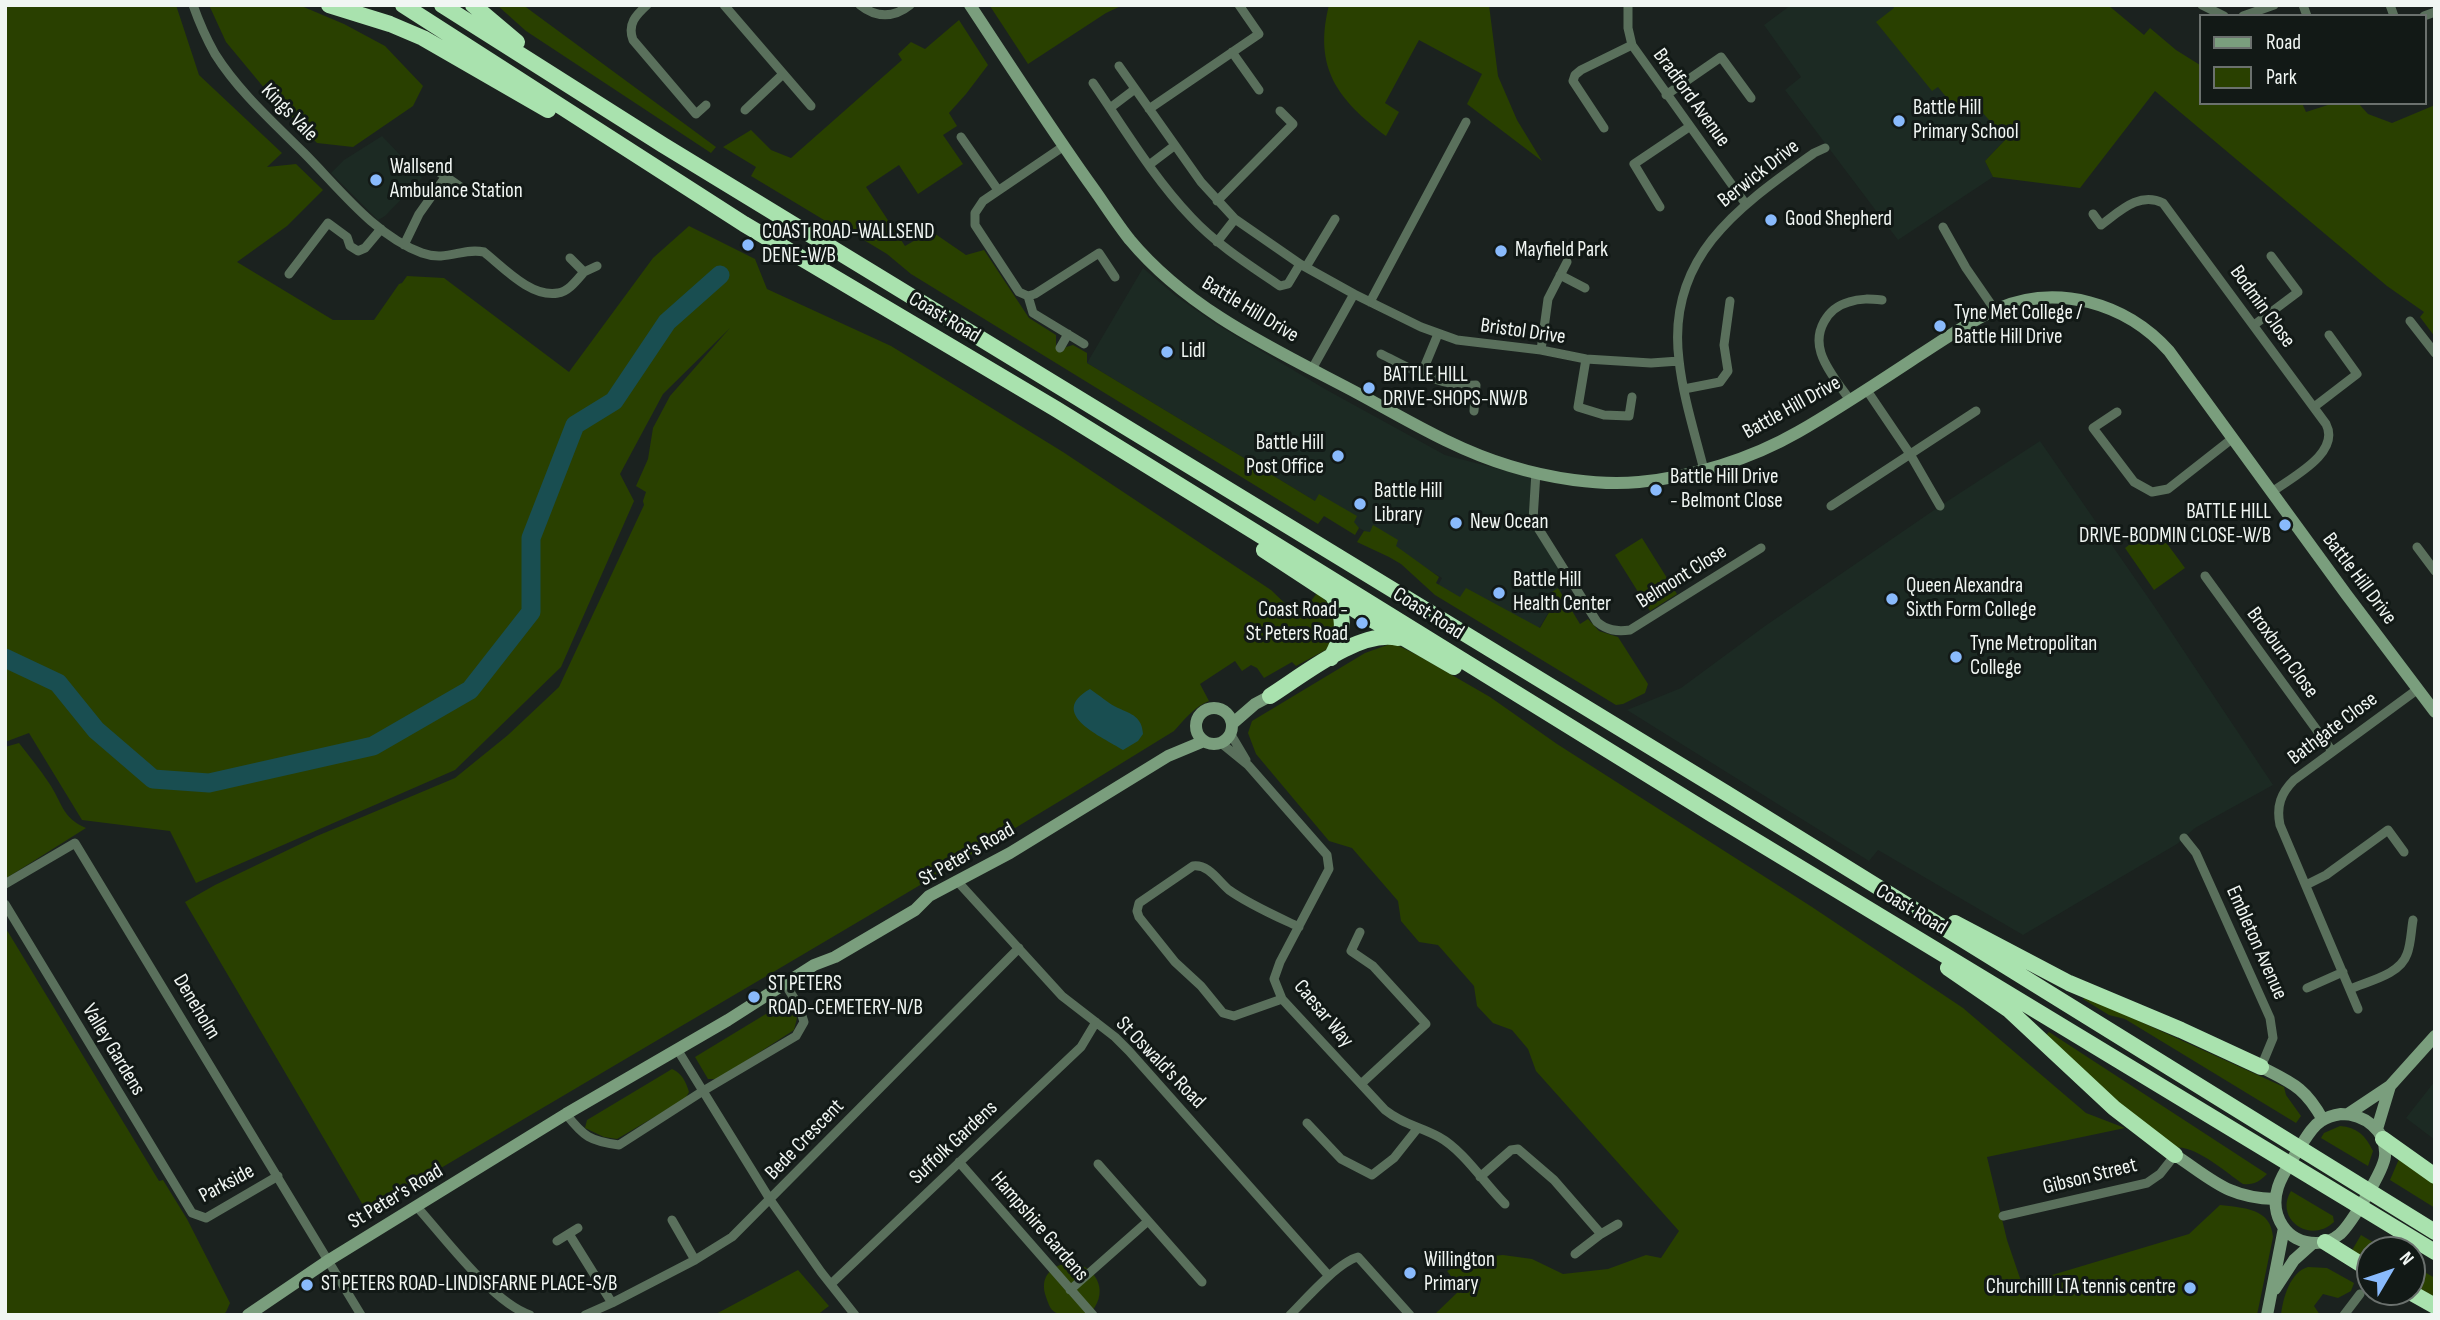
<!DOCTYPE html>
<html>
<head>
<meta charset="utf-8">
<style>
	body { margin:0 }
	#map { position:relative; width:2440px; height:1320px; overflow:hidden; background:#1b221f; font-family:"Sofia Sans Condensed",sans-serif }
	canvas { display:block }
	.frame { position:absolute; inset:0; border:7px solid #f1f6f3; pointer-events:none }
	.legend { position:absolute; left:2199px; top:14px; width:228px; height:91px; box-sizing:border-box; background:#121916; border:2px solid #6b716e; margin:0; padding:9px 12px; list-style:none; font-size:21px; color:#f1f6f3 }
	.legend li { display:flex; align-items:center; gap:14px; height:35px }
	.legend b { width:35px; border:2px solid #6b716e }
	.north { position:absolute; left:2356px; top:1236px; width:70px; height:70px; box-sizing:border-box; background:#121916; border:2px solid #6b716e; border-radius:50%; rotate:51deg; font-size:19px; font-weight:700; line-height:28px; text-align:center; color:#f1f6f3 }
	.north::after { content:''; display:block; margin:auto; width:24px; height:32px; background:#89bafc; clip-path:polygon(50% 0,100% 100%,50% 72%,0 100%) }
</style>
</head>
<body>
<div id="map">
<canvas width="2440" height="1320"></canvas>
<div class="frame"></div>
<ul class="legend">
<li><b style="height:9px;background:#7a9e7d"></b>Road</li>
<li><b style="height:19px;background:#294000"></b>Park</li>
</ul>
<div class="north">N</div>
</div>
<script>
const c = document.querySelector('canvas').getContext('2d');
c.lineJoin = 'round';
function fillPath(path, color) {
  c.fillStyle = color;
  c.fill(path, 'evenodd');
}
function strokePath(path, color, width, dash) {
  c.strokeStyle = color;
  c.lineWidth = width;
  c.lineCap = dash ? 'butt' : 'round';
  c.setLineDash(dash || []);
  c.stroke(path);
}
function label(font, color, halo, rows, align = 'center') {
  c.font = font + ' "Sofia Sans Condensed",sans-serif';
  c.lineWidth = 6;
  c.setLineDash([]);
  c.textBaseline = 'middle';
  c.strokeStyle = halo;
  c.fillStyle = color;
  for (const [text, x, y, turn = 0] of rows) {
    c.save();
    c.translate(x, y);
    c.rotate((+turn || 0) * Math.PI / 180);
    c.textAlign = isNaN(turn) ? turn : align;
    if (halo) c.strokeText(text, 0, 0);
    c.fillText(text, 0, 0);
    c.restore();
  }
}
fillPath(new Path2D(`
	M1791 5H2049L2006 139 1985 161 1993 177 1898 240 1785 90 1801 77 1764 25Z
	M382 136 422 178 385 216 378 220 331 173 344 160Z
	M1143 268 1176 296 1216 324 1325 389 1445 455 1533 478 1528 520 1567 582 1536 633 1436 589 1442 578 1087 363Z
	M2040 441 2154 606 2273 785 2195 828 2177 844 2023 935 1878 850 1869 861 1627 710 1681 688 1765 626 1940 506Z
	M2435 1081V1140L2406 1118Z`), '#1c2a23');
fillPath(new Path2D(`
	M5 5H176L199 75 282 153 267 167 296 164 323 190 287 226 237 262 333 320H374L399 284 402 283 407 276 444 278 569 372 653 258 689 226 755 259 767 289 891 346 1063 452 1271 590 1299 617 1317 593C1342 614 1338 618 1331 647L1296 666 1292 662 1264 678 1257 668 1251 665 1242 671 1235 661 1200 684 1209 701C1194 707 1185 719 1174 731 908 896 636 1051 367 1212L185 902 215 885 317 836 455 778 508 735 559 687 644 505 643 501 646 492 636 486 648 459 653 428 670 396 730 328 663 394 620 474 634 501 561 667 455 770 196 883 170 831 82 820 29 733 5 742Z
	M209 5H299L344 24 385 46 423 86 413 106 353 147 317 143 270 95 226 42Z
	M497 5H523L716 147 711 153 526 31Z
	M991 5H1123L1106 13 1028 64 990 6Z
	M1329 5H1489L1498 76 1517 120 1542 161 1467 104 1482 74 1419 40 1385 103 1399 112 1386 136C1338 100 1313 68 1329 5Z
	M1893 5H2108L2144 35 2150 28 2176 50 2200 65V103H2302L2306 112 2334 103H2358L2368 114 2392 123 2435 105V337L2420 317 2424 312 2387 286 2155 91 2080 188 1993 177 1985 161 2006 139 1973 102 1961 115 1938 87 1932 91 1876 22 1894 8Z
	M959 20 988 65 966 94 949 113 957 126 943 135 963 164 918 194 899 165 866 187 905 246 931 231 966 255 984 250 1029 318 1056 335V348L1062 352 1066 347 1073 345 1087 353V363L1315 501 1319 494 1357 516 1354 522 1359 528 1355 535 1324 516 1318 524 911 274 887 254 849 231 829 223 751 176 756 167 723 147 751 130 771 150 791 158 902 60 898 54 911 42 925 49Z
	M1373 525 1398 540 1396 546 1439 577 1436 583 1460 597 1466 588 1540 628 1554 604 1546 596 1558 588 1580 624 1588 619 1599 631 1618 637 1648 684 1645 693 1623 704 1616 705 1435 595 1401 564 1389 557 1357 542 1364 531 1370 532Z
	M2154 526 2185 568 2154 590 2125 548Z
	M1642 538 1677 594 1650 611 1615 555Z
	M1393 643 1419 656 1490 697 1557 744 1812 907 1963 1008 2086 1113 2125 1128 1987 1157 2007 1240 2022 1284 2189 1234 2220 1205C2244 1208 2271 1208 2273 1237L2257 1315H1434L1461 1289 1447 1271 1472 1258 1503 1255 1532 1259 1563 1274 1608 1269 1646 1255 1661 1258 1679 1231 1536 1071 1528 1049 1512 1030 1493 1023 1477 1006 1474 986 1438 945 1419 942 1401 921 1398 901 1352 848 1329 841 1256 754 1248 733 1252 721 1365 653Z
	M19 743C29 756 40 769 49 783 62 802 62 818 86 828L5 879V747Z
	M5 927 159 1181 163 1180 187 1219 230 1303 226 1312 222 1315H5Z
	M2086 997 2284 1087 2286 1095 2301 1116 2296 1123 2125 1019 2109 1015 2083 999Z
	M779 1006C789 1006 793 1009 797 1018L794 1030 718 1079H708L695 1057Z
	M2049 1032 2267 1174C2259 1182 2254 1185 2243 1184 2227 1173 2193 1143 2174 1148L2145 1126 2045 1036Z
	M672 1069C682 1073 686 1082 689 1092L685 1099 617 1139 604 1137 585 1128 587 1120Z
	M2340 1126C2357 1127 2366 1136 2373 1151L2368 1166 2321 1138 2324 1133Z
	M2399 1159 2435 1184V1208L2390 1180Z
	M2291 1191 2333 1216 2334 1222C2309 1245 2274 1218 2291 1191Z
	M2361 1235 2386 1250H2370V1263L2351 1252Z
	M1071 1262C1099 1267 1110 1295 1088 1315 1079 1315 1067 1317 1059 1314 1050 1311 1049 1305 1046 1297 1039 1277 1051 1265 1071 1262Z
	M2412 1265 2435 1278V1297L2412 1285Z
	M2308 1267 2327 1268 2354 1283 2351 1291 2338 1298 2323 1294 2314 1306 2320 1315H2281C2283 1298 2290 1272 2308 1267Z
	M798 1270 829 1306 817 1315H714Z`), '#294000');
fillPath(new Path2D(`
	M1090 689C1099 695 1109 704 1118 708 1132 714 1142 717 1143 734L1138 741 1123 750C1103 737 1046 714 1090 689Z`), '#194e51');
strokePath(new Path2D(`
	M5 658 58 683 96 730 153 779 209 783 373 746 470 690 531 612V538L575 425 614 401 667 322 720 275`), '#194e51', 19);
strokePath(new Path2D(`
	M193 5C199 22 206 38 215 54 239 92 273 122 304 153 339 188 374 235 422 253 447 262 463 247 484 252 503 267 531 298 558 293 568 292 577 280 584 272
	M647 5C636 15 627 24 633 40L696 114 706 105
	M724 5 811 106
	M860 5C876 18 894 18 910 5
	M1628 5V28L1632 45 1745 203
	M2202 5 2224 16
	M2303 5 2307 16
	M2390 5 2394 16
	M2243 16 2274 5
	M2424 16 2435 12
	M1232 52 1259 90
	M1119 66 1201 182 1235 219 1300 264 1354 294 1421 327 1457 340 1541 350 1586 359 1651 363 1679 361
	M1093 83C1124 128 1153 177 1191 217 1216 244 1249 265 1280 286L1288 284 1300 264
	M1666 95 1721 57 1751 98
	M1110 108 1135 89
	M1149 109 1259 34 1239 5
	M745 110 783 74
	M1604 128 1573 81 1575 75 1581 70 1632 45
	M961 137 998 190
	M1064 146 983 201 975 213V225L1019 292 1028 296 1033 313 1084 344
	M429 165 462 188
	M1149 165 1174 146
	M1217 201 1293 124 1280 111
	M1660 207 1634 164 1689 127
	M2093 214 2101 225C2119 212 2139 191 2163 203L2326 424C2341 453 2292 477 2272 492
	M1943 227 1966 268 1995 310
	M1217 242 1235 219
	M404 245 419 214 446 176
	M570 258 584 272 597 266
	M1306 267 1335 219
	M289 274 328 223 347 237 350 246 358 251 365 248 381 229
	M1560 275 1585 288
	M1028 296 1035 294 1099 253 1115 277
	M1370 302 1466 122
	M2410 321 2435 353
	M2254 325 2298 292 2271 256
	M1060 348 1068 334
	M1541 350 1548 299 1567 262
	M1381 354C1413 370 1440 387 1476 385L1474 411
	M1586 359 1578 407 1604 415 1629 416 1632 397
	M1312 369 1354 294
	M1421 375 1438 334
	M1684 389 1720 382 1728 371 1724 345 1730 301
	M1866 389 1910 454 1940 506
	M1850 400C1840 386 1826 369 1821 353 1814 331 1827 308 1849 302 1860 298 1871 299 1882 300
	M2314 407 2357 374 2329 335
	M2117 412 2093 428 2134 482 2152 492 2168 489 2233 438
	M1704 470C1695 434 1683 397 1679 360 1666 256 1740 206 1814 153L1825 148
	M1536 472 1533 520 1597 622C1607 630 1616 632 1630 630L1761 548
	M1831 506 1976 411
	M2417 547 2435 571
	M2205 576 2332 751
	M1230 733 1246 760
	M1221 743 1248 765 1327 855 1329 869 1280 962 1274 979 1282 999 1385 1110C1404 1125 1419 1126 1439 1137 1463 1150 1485 1184 1505 1204
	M2184 838 2196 853 2270 1018 2273 1038 2261 1067
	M958 882 1062 996 1115 1037 1129 1051 1329 1276
	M5 884 75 843 361 1315
	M2306 885 2326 875 2388 830 2404 852
	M5 904 192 1213 206 1218 278 1176
	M1360 932 1351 951 1373 966 1426 1024 1361 1084
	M2307 988 2343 972
	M2350 989C2368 981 2400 975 2407 954 2411 944 2411 931 2413 920
	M1282 999 1234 1016 1223 1013 1201 986 1175 962 1139 917 1137 911 1139 903 1193 866C1209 864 1218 881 1229 890 1250 905 1276 916 1299 927
	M2358 1009 2280 825C2276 806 2281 793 2294 780L2418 689
	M677 1049 771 1201 821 1272 855 1315
	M566 1114C584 1137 590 1141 619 1145L703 1091 796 1036 804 1022 799 1006 785 984
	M1307 1123 1341 1159 1372 1175 1394 1158 1417 1129
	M959 1162 1093 1315
	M1098 1164 1202 1282
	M1480 1177 1511 1150 1518 1149 1554 1180 1601 1234
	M417 1207C445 1238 493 1303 530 1315
	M2003 1216 2147 1183 2160 1174 2175 1155
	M672 1220 695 1260
	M569 1234 612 1303
	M557 1241 578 1228
	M1575 1254 1601 1234 1618 1224
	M831 1284 1081 1047 1096 1022
	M1070 1290 1148 1221
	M585 1315 612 1303 695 1260 732 1237 1019 948
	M1290 1315C1305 1300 1338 1262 1358 1257L1410 1315
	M2344 1315 2360 1294`), '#5a705c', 9);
strokePath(new Path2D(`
	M970 5C1009 64 1047 123 1088 181 1102 200 1115 221 1130 240 1190 312 1278 351 1359 394 1407 420 1456 450 1510 466 1549 478 1598 486 1639 482 1693 477 1751 459 1798 432 1838 409 1877 383 1915 358 1942 341 1968 322 1997 309 2057 283 2126 303 2169 351L2346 594 2435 712
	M1196 726a18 18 0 1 1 36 0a18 18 0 1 1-36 0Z
	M1232 724 1255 704 1270 696
	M2261 1067C2292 1083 2305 1087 2323 1120
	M2341 1114C2364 1114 2387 1130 2385 1156 2384 1170 2351 1224 2340 1234 2334 1239 2325 1243 2316 1243 2286 1243 2269 1215 2278 1187 2282 1174 2291 1162 2298 1150 2305 1140 2311 1127 2321 1121 2327 1117 2334 1115 2341 1114Z
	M2348 1114 2390 1086 2435 1036
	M2377 1129 2390 1086
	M2175 1155C2213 1180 2228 1198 2275 1199
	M2275 1289 2294 1260 2313 1243
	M248 1315 329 1260 566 1114 728 1020 814 965 835 957 915 910 929 896 1010 853 1168 756 1204 741
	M2267 1315 2284 1228`), '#7a9e7d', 12);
strokePath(new Path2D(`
	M329 5 390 24 423 38 548 110
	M403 5 744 224 1056 409 1713 815 2435 1252
	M442 5 663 145 1726 793 2435 1232
	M473 5 517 42
	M1264 550 1357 611 1454 667
	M1331 658C1343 635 1347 619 1333 596
	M1270 696C1302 676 1359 629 1398 638
	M1955 923 2069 983 2181 1030 2261 1067
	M1948 968 2009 1010 2114 1108 2175 1155
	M2383 1139 2435 1176
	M2325 1242 2370 1270
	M2410 1292 2435 1306`), '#a9e2ae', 16);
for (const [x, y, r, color] of [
	[1899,121,7,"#89bafc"],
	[376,180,7,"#89bafc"],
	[1771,220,7,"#89bafc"],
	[748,245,7,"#89bafc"],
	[1501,251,7,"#89bafc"],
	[1940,326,7,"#89bafc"],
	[1167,352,7,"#89bafc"],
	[1369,388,7,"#89bafc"],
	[1338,456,7,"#89bafc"],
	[1656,490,7,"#89bafc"],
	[1360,504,7,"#89bafc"],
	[1456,523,7,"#89bafc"],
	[2285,525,7,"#89bafc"],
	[1499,593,7,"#89bafc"],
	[1892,599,7,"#89bafc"],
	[1362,623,7,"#89bafc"],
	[1956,657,7,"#89bafc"],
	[754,997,7,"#89bafc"],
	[1410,1273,7,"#89bafc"],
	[307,1285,7,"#89bafc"],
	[2190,1288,7,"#89bafc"]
]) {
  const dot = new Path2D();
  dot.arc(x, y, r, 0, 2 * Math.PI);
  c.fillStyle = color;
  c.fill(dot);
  strokePath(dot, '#121916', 2.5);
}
label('21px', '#f1f6f3', '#121916', [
	["Bradford Avenue",1691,98,54],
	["Kings Vale",289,113,46],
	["Berwick Drive",1759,174,-38],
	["Bodmin Close",2262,307,54],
	["Battle Hill Drive",1250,310,31],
	["Coast Road",944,318,31],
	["Bristol Drive",1523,332,8],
	["Battle Hill Drive",1792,408,-29],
	["Belmont Close",1682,577,-32],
	["Battle Hill Drive",2359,579,53],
	["Coast Road",1428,614,32],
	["Broxburn Close",2282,653,54],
	["Bathgate Close",2333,729,-37],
	["St Peter's Road",967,855,-30],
	["Coast Road",1911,910,31],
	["Embleton Avenue",2256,943,66],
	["Deneholm",196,1007,59],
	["Caesar Way",1323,1014,50],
	["Valley Gardens",113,1050,59],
	["St Oswald's Road",1160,1063,46],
	["Bede Crescent",805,1140,-46],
	["Suffolk Gardens",954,1143,-43],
	["Gibson Street",2090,1177,-14],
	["Parkside",227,1184,-28],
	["St Peter's Road",396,1197,-31],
	["Hampshire Gardens",1039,1227,49]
]);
label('21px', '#f1f6f3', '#121916', [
	["Battle Hill",1913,109],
	["Primary School",1913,133],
	["Wallsend",390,168],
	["Ambulance Station",390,192],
	["Good Shepherd",1785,220],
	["COAST ROAD-WALLSEND",762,233],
	["DENE-W/B",762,257],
	["Mayfield Park",1515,251],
	["Tyne Met College /",1954,314],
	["Battle Hill Drive",1954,338],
	["Lidl",1181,352],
	["BATTLE HILL",1383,376],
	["DRIVE-SHOPS-NW/B",1383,400],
	["Battle Hill",1324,444,"right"],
	["Post Office",1324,468,"right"],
	["Battle Hill Drive",1670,478],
	["- Belmont Close",1670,502],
	["Battle Hill",1374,492],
	["Library",1374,516],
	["BATTLE HILL",2271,513,"right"],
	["DRIVE-BODMIN CLOSE-W/B",2271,537,"right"],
	["New Ocean",1470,523],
	["Battle Hill",1513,581],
	["Health Center",1513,605],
	["Queen Alexandra",1906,587],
	["Sixth Form College",1906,611],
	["Coast Road -",1348,611,"right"],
	["St Peters Road",1348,635,"right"],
	["Tyne Metropolitan",1970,645],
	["College",1970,669],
	["ST PETERS",768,985],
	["ROAD-CEMETERY-N/B",768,1009],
	["Willington",1424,1261],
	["Primary",1424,1285],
	["ST PETERS ROAD-LINDISFARNE PLACE-S/B",321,1285],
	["Churchilll LTA tennis centre",2176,1288,"right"]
], 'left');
</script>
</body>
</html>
